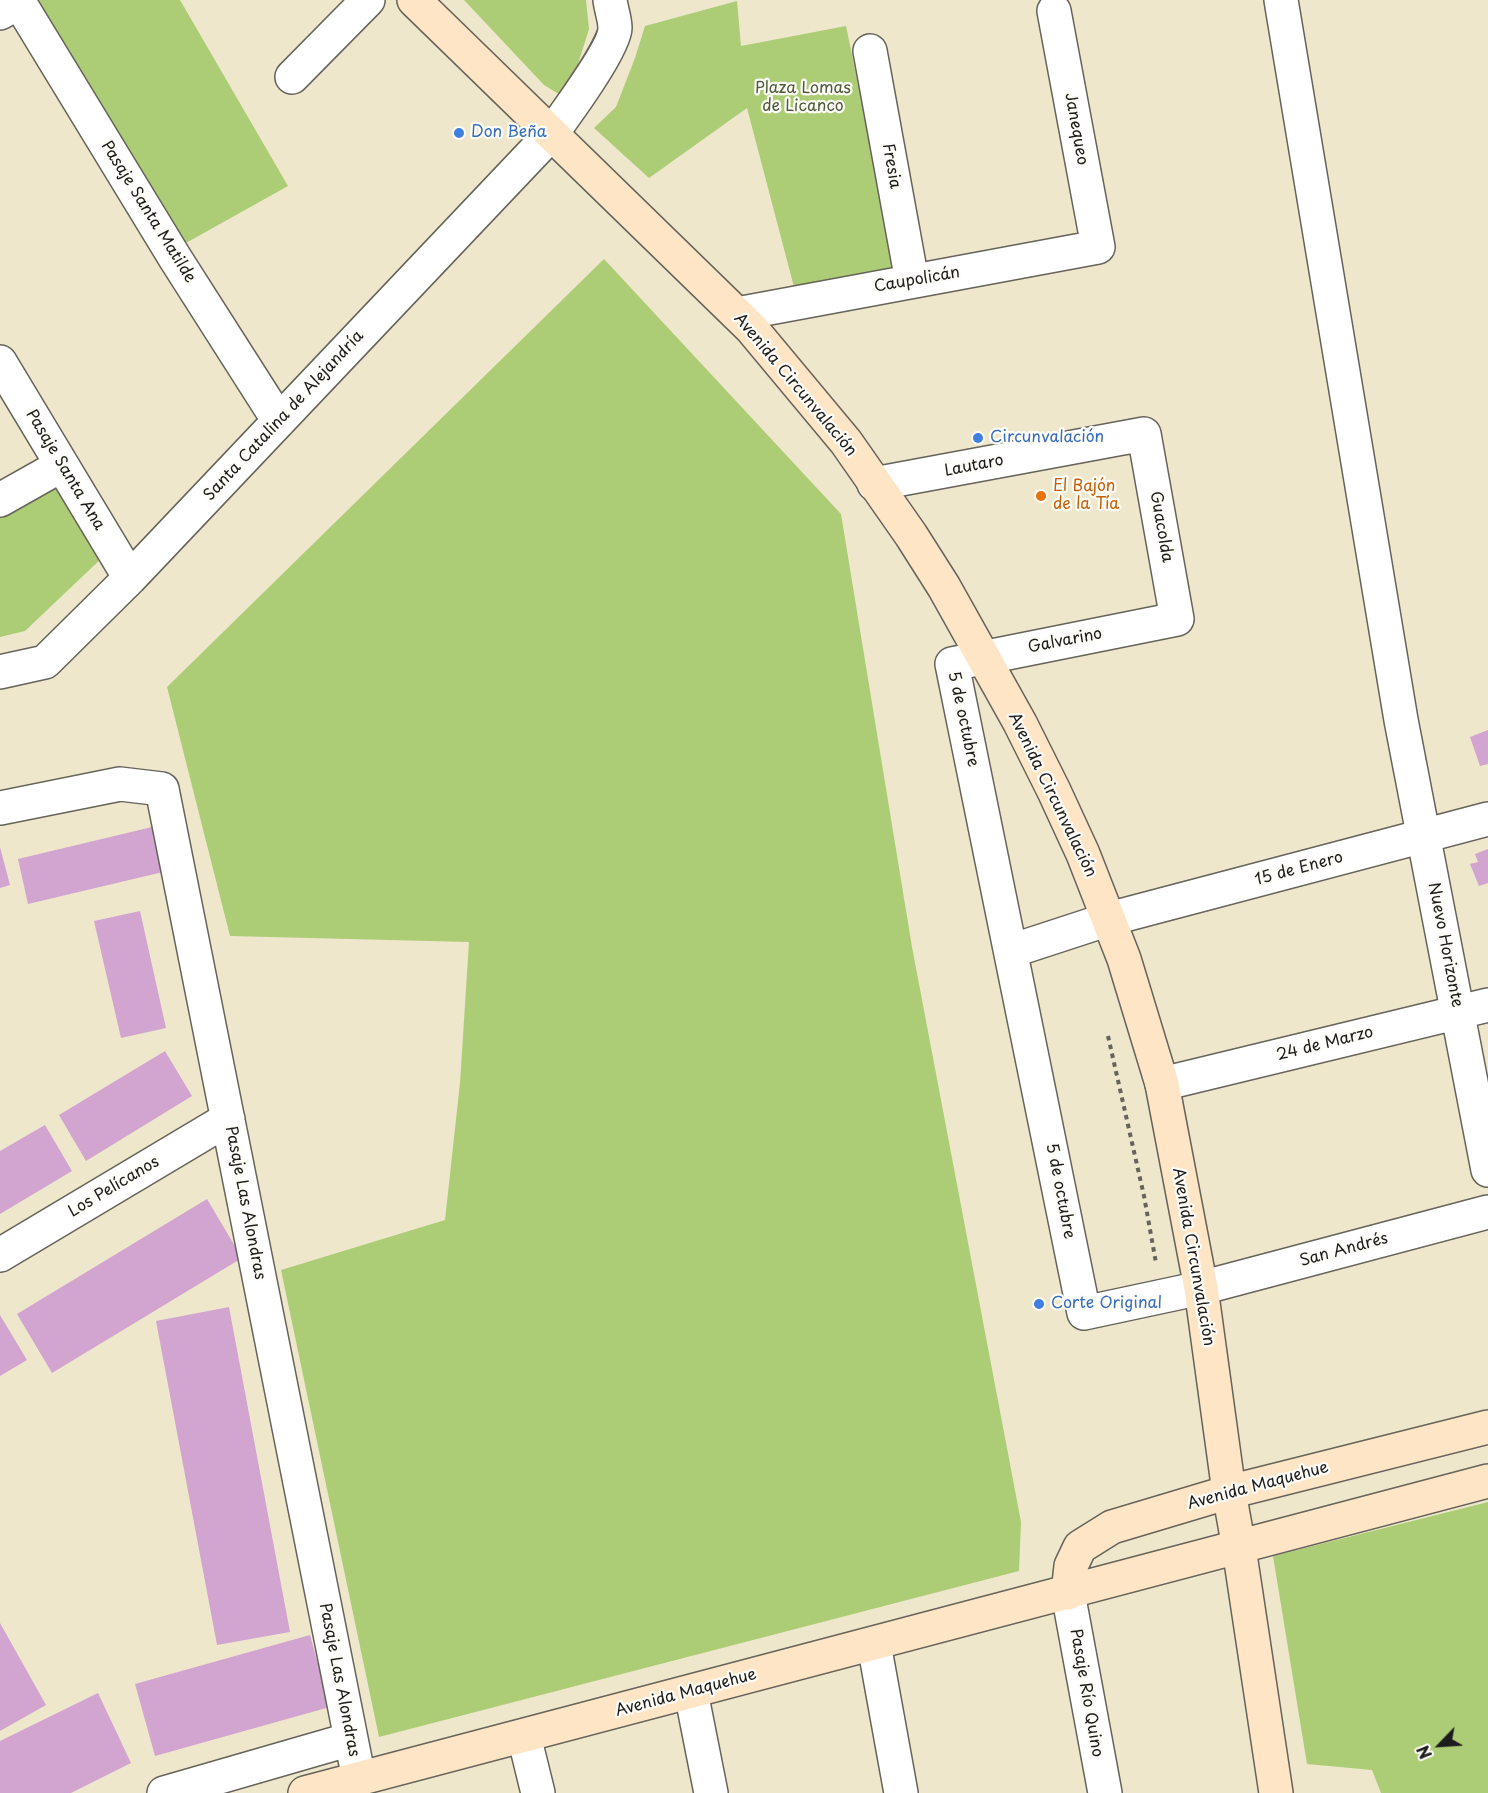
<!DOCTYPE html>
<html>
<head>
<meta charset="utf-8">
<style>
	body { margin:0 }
	#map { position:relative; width:1488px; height:1793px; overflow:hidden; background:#eee7cc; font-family:"Playpen Sans",sans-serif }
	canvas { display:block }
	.north { position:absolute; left:1410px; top:1715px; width:60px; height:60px; -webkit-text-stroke:4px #fdfcf7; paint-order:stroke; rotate:245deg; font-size:16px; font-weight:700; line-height:24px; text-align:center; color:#1c1c1c }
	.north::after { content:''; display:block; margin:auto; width:21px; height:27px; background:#1c1c1c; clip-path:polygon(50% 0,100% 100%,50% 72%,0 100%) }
</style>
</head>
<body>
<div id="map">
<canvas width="1488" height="1793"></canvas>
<div class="north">N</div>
</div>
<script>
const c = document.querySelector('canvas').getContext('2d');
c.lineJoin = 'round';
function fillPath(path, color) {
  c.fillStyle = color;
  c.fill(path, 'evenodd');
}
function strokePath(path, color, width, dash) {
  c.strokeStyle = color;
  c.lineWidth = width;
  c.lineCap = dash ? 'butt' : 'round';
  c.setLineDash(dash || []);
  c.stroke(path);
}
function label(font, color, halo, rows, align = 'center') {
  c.font = font + ' "Playpen Sans",sans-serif';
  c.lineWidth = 4.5;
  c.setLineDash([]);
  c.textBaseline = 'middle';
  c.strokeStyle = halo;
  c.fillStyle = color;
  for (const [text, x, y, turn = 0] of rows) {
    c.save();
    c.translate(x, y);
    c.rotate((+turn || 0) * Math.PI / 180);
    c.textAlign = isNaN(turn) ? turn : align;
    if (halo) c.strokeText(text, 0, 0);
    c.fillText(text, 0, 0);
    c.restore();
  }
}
fillPath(new Path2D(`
	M26 0H180L288 186 177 248Z
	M464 0H586L589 29 567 99 544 85Z
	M737 1 741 46 846 26 896 267 794 287 747 108 649 178 594 128 616 107 635 58 645 26Z
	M604 259 841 514 912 947 1021 1522 1019 1571 379 1737 281 1270 445 1220 460 1083 469 942 230 936 167 687Z
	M56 481 104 556 25 631 0 637V514Z
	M1488 1502V1793H1381L1372 1770 1307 1764 1273 1556Z`), '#accd75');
fillPath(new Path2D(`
	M1488 730V764L1480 766 1470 737Z
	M152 827 163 872 28 904 18 859Z
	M0 847 10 885 0 888Z
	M1488 849V883L1479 886 1470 864 1478 862 1475 854Z
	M140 911 166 1028 121 1038 94 921Z
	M165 1051 192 1096 86 1161 59 1115Z
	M45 1125 72 1171 0 1214V1151Z
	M207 1199 242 1258 52 1373 17 1314Z
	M229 1307 290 1632 217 1645 156 1321Z
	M0 1315 27 1360 0 1376Z
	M0 1623 46 1705 0 1731Z
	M310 1635 330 1707 155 1756 135 1684Z
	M98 1693 131 1763 71 1793H0V1741Z`), '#d2a4d0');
const street = new Path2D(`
	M1281 0 1401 720 1488 1170
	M0 13 19 2 175 258 279 421
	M870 51 912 281
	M292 77 368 0
	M737 314 1098 247 1054 11
	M0 362 130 578
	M874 484 1144 434 1177 619 952 664 1084 1313 1201 1288 1488 1212
	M0 500 62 465
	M0 672 45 662 130 578 552 133C565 115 615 47 615 28 615 19 611 9 610 0
	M0 808 120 784 162 789 359 1779
	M1011 951 1109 919 1488 819
	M1162 1084 1488 1005
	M0 1255 228 1119
	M1068 1593 1105 1793
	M874 1644 901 1793
	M691 1692 711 1793
	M524 1736 538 1793
	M164 1793 351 1739`);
const secondary = new Path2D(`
	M414 0 751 328 846 442 911 535 944 587 1020 723 1054 791 1083 854 1124 959 1162 1084 1201 1288 1229 1492 1239 1548 1276 1793
	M1068 1593 1071 1566 1080 1547 1112 1527 1229 1492 1488 1427
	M305 1793 1488 1481`);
strokePath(street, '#66635a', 36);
strokePath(secondary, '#66635a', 36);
strokePath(new Path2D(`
	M1108 1036 1144 1196 1156 1263`), '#66635a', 4, [4.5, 4.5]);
strokePath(street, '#fff', 33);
strokePath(secondary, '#fde5c5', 33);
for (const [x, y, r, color] of [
	[459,133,6,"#3f7fe0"],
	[978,438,6,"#3f7fe0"],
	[1041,496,6,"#e8710a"],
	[1039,1304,6,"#3f7fe0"]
]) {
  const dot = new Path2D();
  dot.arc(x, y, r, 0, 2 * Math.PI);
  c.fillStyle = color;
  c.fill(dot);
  strokePath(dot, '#fdfcf7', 2);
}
label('16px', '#4e5a3b', '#fdfcf7', [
	["Plaza Lomas",803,89],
	["de Licanco",803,107]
]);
label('16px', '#1c1c1c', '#fdfcf7', [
	["Janequeo",1076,129,80],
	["Fresia",891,166,80],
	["Pasaje Santa Matilde",148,212,58],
	["Caupolicán",917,280,-10],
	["Avenida Circunvalación",795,385,50],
	["Santa Catalina de Alejandría",284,416,-47],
	["Lautaro",974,466,-11],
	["Pasaje Santa Ana",65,470,59],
	["Guacolda",1161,527,80],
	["Galvarino",1065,641,-11],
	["5 de octubre",963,719,78],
	["Avenida Circunvalación",1052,795,64],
	["15 de Enero",1299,869,-15],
	["Nuevo Horizonte",1445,945,79],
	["24 de Marzo",1325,1044,-14],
	["Los Pelícanos",114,1187,-31],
	["5 de octubre",1060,1191,79],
	["Pasaje Las Alondras",245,1203,79],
	["San Andrés",1344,1250,-15],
	["Avenida Circunvalación",1193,1257,80],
	["Avenida Maquehue",1258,1486,-15],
	["Pasaje Las Alondras",339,1680,79],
	["Avenida Maquehue",686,1693,-15],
	["Pasaje Río Quino",1086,1693,80]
]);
label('16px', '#366cbe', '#fdfcf7', [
	["Don Beña",471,133],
	["Circunvalación",990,438],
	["Corte Original",1051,1304]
], 'left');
label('16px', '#c56008', '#fdfcf7', [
	["El Bajón",1053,487],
	["de la Tía",1053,505]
], 'left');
</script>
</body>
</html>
